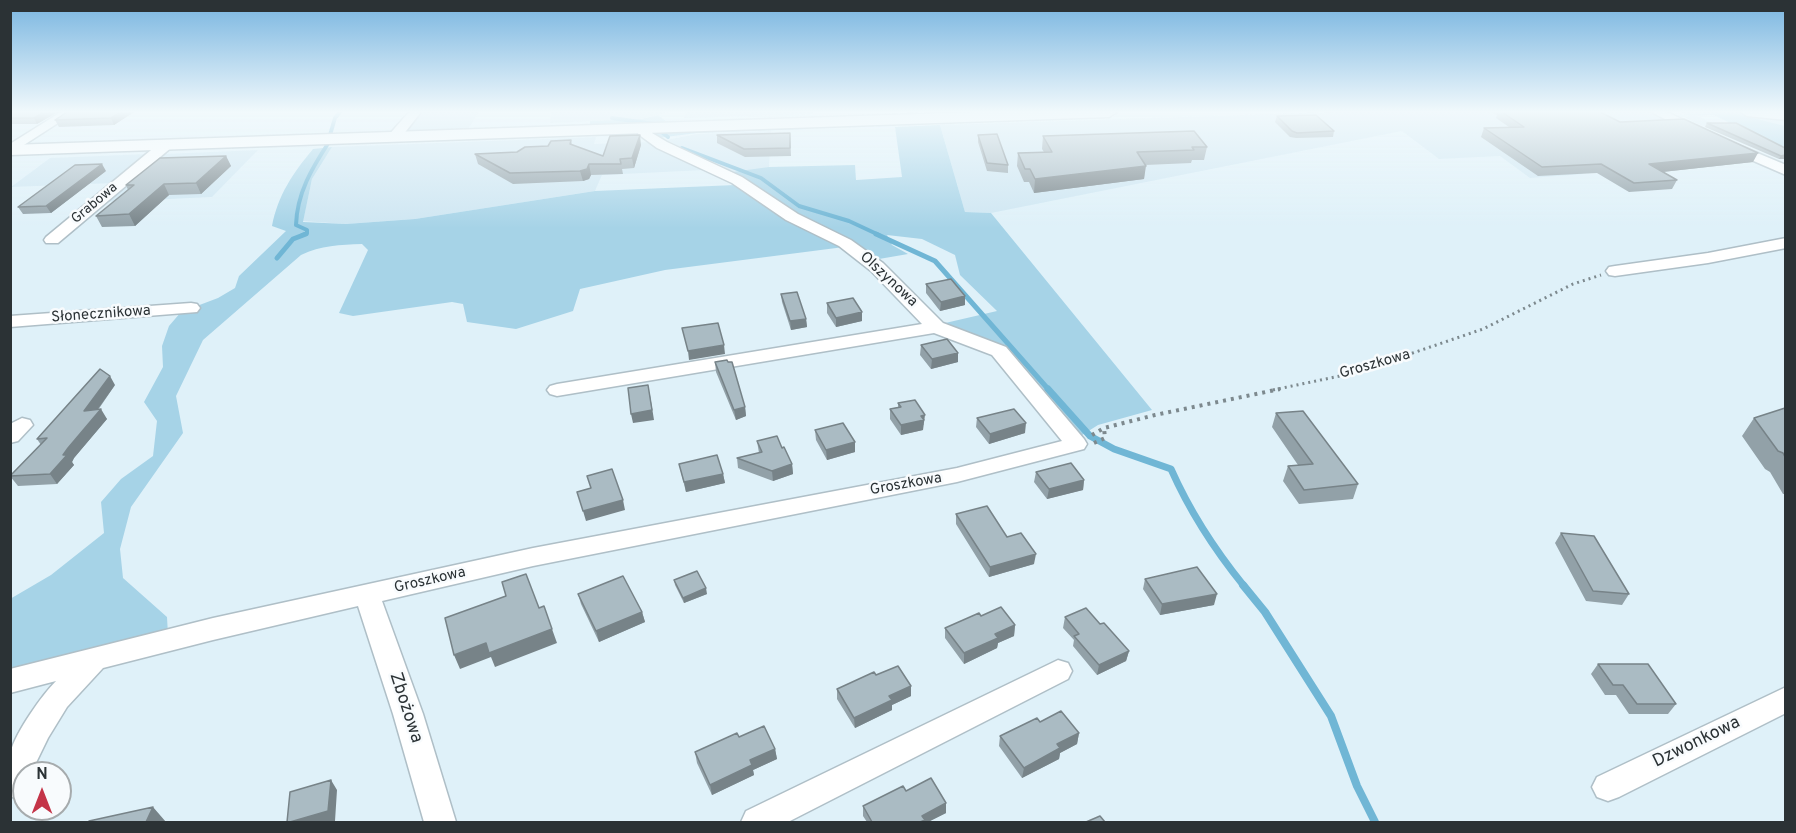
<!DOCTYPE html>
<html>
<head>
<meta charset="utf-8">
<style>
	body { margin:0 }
	#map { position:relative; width:1796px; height:833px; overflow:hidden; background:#dff1f9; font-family:Overpass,sans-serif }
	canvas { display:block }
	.frame { position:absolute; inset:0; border:12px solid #2b3235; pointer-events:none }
	.north { position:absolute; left:12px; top:761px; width:60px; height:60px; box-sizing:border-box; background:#f8fbfd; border:2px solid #a6abad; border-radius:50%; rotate:0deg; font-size:16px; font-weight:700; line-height:24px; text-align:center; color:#2b3235 }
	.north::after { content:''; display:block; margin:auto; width:21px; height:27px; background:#c43448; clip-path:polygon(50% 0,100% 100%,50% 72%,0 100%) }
</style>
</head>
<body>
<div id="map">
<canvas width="1796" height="833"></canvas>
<div class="frame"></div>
<div class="north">N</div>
</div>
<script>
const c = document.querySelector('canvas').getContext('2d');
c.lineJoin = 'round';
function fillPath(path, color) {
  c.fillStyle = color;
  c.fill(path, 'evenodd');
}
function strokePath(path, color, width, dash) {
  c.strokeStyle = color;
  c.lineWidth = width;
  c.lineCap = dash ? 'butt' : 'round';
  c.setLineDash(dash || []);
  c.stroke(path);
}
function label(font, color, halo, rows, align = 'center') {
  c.font = font + ' Overpass,sans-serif';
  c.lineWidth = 5;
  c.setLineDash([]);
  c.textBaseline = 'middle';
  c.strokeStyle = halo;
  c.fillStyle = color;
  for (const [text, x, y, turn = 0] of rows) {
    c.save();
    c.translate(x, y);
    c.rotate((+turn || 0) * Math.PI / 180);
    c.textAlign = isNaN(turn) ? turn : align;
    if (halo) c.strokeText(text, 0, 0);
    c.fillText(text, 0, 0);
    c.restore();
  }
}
fillPath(new Path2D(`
	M419 112H479L469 128 411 131 405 129Z
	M551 112H668L641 119 550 123Z
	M686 112H812L813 114 684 118Z
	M1333 112H1647L1724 147 1555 156 1584 174 1530 178 1500 156 1439 159 1402 131 991 213 965 212 940 125Z
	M1681 112H1785V151L1714 115 1698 116 1722 128H1708L1693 122 1685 117 1689 116Z
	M771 131 769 167 760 170 732 172 666 140 697 134Z
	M596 137 594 144 650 142 705 170 602 175 595 191 415 219 346 224 303 221 312 179 332 147Z
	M258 150 212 197 105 202 161 154Z
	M148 154 114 183 11 187 50 158Z`), '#cee6f2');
fillPath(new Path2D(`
	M1733 113 1785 126V151L1714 115H1677Z
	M658 115 666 121 660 124H590V121L641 119Z
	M940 125 965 212 991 213 1152 410 1098 425 1079 437 1009 352 988 340 941 324 997 311 960 275 955 255 922 239 887 235 892 245 908 254 879 259 799 216 732 172 769 167 855 165 856 180 902 177 895 127Z
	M805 126 808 129 697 133 658 138 649 133Z
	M332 147 312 179 303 222 346 224 415 219 595 191 735 185 789 219 844 247 665 270 580 289 573 311 516 329 467 322 463 304 452 302 353 316 339 313 368 250 362 244C340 245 321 245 301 255L203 340 176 396 183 433 131 507 120 549 123 578 167 617 168 635 11 674 10 599 51 575 104 533 101 502 121 479 153 456 157 421 144 402 163 367 162 346 169 326 181 312 218 298 235 288 239 276 286 231 272 226C278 195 293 173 313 149Z`), '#a6d3e7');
strokePath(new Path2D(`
	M612 118 654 124
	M659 130 668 137
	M330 135 335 118 340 112
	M682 148 761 178 799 206 849 221 879 235
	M302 235 307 233V230L296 225C297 193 312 168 329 142`), '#70b6d5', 4);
strokePath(new Path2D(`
	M876 234 935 261 1049 390
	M277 258 293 239 306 234`), '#70b6d5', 5);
strokePath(new Path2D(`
	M1048 389 1090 436 1114 449 1171 469C1190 512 1214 549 1244 586`), '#70b6d5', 7);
strokePath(new Path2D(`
	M1243 585 1265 612 1331 716 1357 786 1375 822`), '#70b6d5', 8);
const minor = new Path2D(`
	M61 112H75L10 154V144Z
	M409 112H421L399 140H389L387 137Z
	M1651 112H1667L1707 131 1700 135 1695 134Z
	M1741 112H1786V120L1747 116Z
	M646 124 653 128 652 133 667 142 742 177 798 214 851 240 883 263 943 323 1006 347 1084 439 1087 444 1084 449 957 482 533 566 382 601 423 714 456 822H424L393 714 358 606 213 640 103 668 67 707 48 738 31 773H24V788L21 794 10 798C10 784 7 765 11 751 16 732 42 695 56 681L10 693V669L213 618 533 548 957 468 1062 441 992 355 934 333 557 396 550 394 547 390 550 386 557 384 922 324 871 271 839 246 786 220 732 183 657 148 638 134 641 125Z
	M167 140 172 141 174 144 172 147 58 243H46L44 240 46 237 162 141Z
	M1731 142 1786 165V175L1726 149 1724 146 1726 143Z
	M1786 238V248L1708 263 1615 276 1609 275 1606 271 1609 267 1615 266 1708 253Z
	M191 303 197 304 200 308 197 312 10 327V316Z
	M22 418 30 420 33 425 18 441 10 443V424Z
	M1058 660 1068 663 1072 671 1068 679 788 822H741L746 811Z
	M1786 687V713L1619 797 1608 801 1597 797 1592 787 1597 777Z`);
const major = new Path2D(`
	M977 112H1117L1109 117 10 155V145Z`);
strokePath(minor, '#afbfc7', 3);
strokePath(major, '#afbfc7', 3);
strokePath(new Path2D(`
	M1273 390 1354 373 1483 329 1573 284 1601 275`), '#7d898e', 3, [2, 4]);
strokePath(new Path2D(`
	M1092 435 1104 428 1155 415 1280 389
	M1094 443 1105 438 1104 428`), '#7d898e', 4, [3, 5]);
fillPath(minor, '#fff');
fillPath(major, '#fff');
fillPath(new Path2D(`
	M10 112H58L37 124H10Z
	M134 112 114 125 59 127 55 120Z
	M1494 112H1600L1620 122 1753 162 1662 172 1677 180 1672 189 1629 192 1597 173 1538 176 1481 137 1484 128 1509 127 1496 118 1497 115 1493 113Z
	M1277 116 1334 131 1333 137 1296 138 1290 137 1275 122Z
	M1707 123 1785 148V159H1779L1705 127Z
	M790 133 791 156 745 157 717 143V135Z
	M978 135 1008 165V173L987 171 978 142Z
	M1043 136 1207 147 1204 160H1192L1191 163 1145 165 1144 179 1034 193 1029 182H1024L1017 166 1018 153 1044 152 1042 149Z
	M571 140 572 145 603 156 641 145 634 168 622 169 623 174 591 175 589 179 583 181 513 184 478 164 475 154 517 152 548 146Z
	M226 156 231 166 201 194 169 195 135 226 102 227 96 216 128 190 126 185Z
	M106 171 51 213 23 214 18 207Z
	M926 284 965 296V305L940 311 926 293Z
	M781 294 806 319 807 327 791 330 782 302Z
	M827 303 862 321 836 327 827 313Z
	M921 345 958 353V362L931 369 920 355Z
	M715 362 745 407 746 416 736 420 716 372Z
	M115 385 98 410 107 419 74 458 72 462 74 465 57 484 18 486 10 476 41 445 37 439Z
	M898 403 924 424 923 425V430L901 435 890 419V409L898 407Z
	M1785 408V494H1783L1770 472 1765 469 1742 436 1754 418Z
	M1276 413 1358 484 1353 499 1299 504 1283 481 1288 466 1298 465 1272 427Z
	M977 418 1025 433 989 444 976 427Z
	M815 430 855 452 827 460 816 440Z
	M757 441 782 448 792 464 793 474 773 481 738 468 737 458 759 453Z
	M679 464 723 474 725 483 686 492Z
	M1036 472 1084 480 1083 490 1047 499 1034 482Z
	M956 514 1007 537 1034 564 989 577 956 524Z
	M1561 533 1629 594 1622 605 1586 601 1555 543Z
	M1145 579 1214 605 1160 615 1143 589Z
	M674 580 707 594 684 603 675 585Z
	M578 594 642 612 645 622 599 642 581 604Z
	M981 616 1015 625 1014 636 998 643 997 648 964 664 945 638V628Z
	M1065 617 1100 624 1129 651 1126 661 1097 675 1073 646 1074 640 1063 628Z
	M1598 664 1676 704 1668 714H1629L1616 695H1605L1591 674Z
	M876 675 911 686V696L892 705V710L855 728 837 699V689Z
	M1040 722 1079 733 1077 744 1060 753 1059 759 1022 778 999 746 1000 736Z
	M739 737 775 749 777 759 753 770 754 775 712 795 697 763 695 752Z
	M906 791 946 803V813L928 822H867L863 816V806Z`), '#92a1a8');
fillPath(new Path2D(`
	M44 112H58L37 124 34 118Z
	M121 112H134L114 125 111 118Z
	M640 135 641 145 634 168 632 158Z
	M1758 153 1753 162 1644 174 1649 164Z
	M1785 155V159H1779L1781 156Z
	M226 156 231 166 201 194 196 183Z
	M102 164 106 171 51 213 46 206Z
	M589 164 591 175 589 179 583 181 580 171Z
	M1146 166 1144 179 1034 193 1035 179Z
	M164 184 169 195 135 226 129 214Z
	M965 296V305L940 311 941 302Z
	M862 312V321L836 327V318Z
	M806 319 807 327 791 330 790 321Z
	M724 345 725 354 689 360 688 351Z
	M958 353V362L931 369 932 359Z
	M110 376 115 385 90 420 84 411Z
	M650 395 654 420 633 423 631 414Z
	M745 407 746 416 736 420 734 410Z
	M101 409 107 419 74 458 72 462 74 465 57 484 50 474 68 448Z
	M925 415 923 430 901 435V425L921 416Z
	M1026 423 1025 433 989 444 990 434Z
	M855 442V452L827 460 826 450Z
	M792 464 793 474 773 481 772 471Z
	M723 474 725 483 686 492 684 482Z
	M1084 480 1083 490 1047 499 1049 489Z
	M623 500 625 510 586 521 583 511Z
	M1036 554 1034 564 989 577 990 567Z
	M706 588 707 594 684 603 683 598Z
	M1217 594 1214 605 1160 615 1162 604Z
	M642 612 645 622 599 642 596 631Z
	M1015 625 1014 636 998 643 997 648 964 664V653L995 634Z
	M552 629 557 643 495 667 491 657 460 669 454 655 486 643Z
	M1129 651 1126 661 1097 675 1099 665Z
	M911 686V696L892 705V710L855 728 854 718 889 696Z
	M1079 733 1077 744 1060 753 1059 759 1022 778 1024 768 1057 744Z
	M775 749 777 759 753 770 754 775 712 795 710 785 750 760Z
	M331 780 337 790 335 821 330 822H290Z
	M946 803V813L928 822H920L922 816Z
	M153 807 166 822H146Z`), '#778388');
const building = new Path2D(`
	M10 112H44L34 118H10Z
	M67 112H121L111 118 55 120Z
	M1502 112H1600L1620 122 1684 119 1758 153 1649 164 1677 180 1634 183 1601 164 1542 167 1484 128 1524 127Z
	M1316 115 1334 131 1297 133 1292 131 1277 116Z
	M1707 123H1736L1785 148V155L1781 156Z
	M1194 131 1207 147H1192L1194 150 1137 152 1146 166 1035 179 1030 169H1025L1018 153 1052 152 1043 136Z
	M790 133V148L744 149 717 135Z
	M997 134 1008 165 987 163 978 135Z
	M640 135 632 158 620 159 621 164H589L587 169 580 171 510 173 475 154 517 152 525 147 548 146 551 141 571 140 570 144 603 156 610 136Z
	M226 156 196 183 164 184 129 214 96 216 134 185H126L160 158Z
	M102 164 46 206 18 207 75 165Z
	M951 279 965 296 941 302 926 284Z
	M797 292 806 319 790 321 781 294Z
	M853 298 862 312 836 318 827 303Z
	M718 323 724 345 688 351 682 328Z
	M947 339 958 353 932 359 921 345Z
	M727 360 728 362H732L745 407 734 410 715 362Z
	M100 369 110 376 84 411 101 409 68 448 63 455H67L50 474 10 476 47 438 37 439Z
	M648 385 652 410 631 414 628 388Z
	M915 400 925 415 921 416 924 420 901 425 890 409 901 407 898 403Z
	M1785 408V457L1783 453 1778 451 1754 418Z
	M1014 409 1026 423 990 434 977 418Z
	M1303 411 1358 484 1304 490 1288 466 1313 464 1276 413Z
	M843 423 855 442 826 450 815 430Z
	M777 436 782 448 784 447 792 464 772 471 737 458 762 452 757 441Z
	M717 455 723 474 684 482 679 464Z
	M1071 463 1084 480 1049 489 1036 472Z
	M612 469 623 500 583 511 577 492 591 488 587 476Z
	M987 506 1007 537 1021 533 1036 554 990 567 956 514Z
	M1561 533 1594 536 1629 594 1593 591Z
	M1197 567 1217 594 1162 604 1145 579Z
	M697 571 706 588 683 598 674 580Z
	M526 574 539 608 544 606 552 629 489 653 486 643 454 655 445 618 506 596 502 582Z
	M623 576 642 612 596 631 578 594Z
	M1001 607 1015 625 995 634 998 638 964 653 945 628 979 613 981 616Z
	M1086 608 1100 624 1104 623 1129 651 1099 665 1074 636 1079 634 1065 617Z
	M1598 664H1648L1676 704H1637L1623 685H1613Z
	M898 666 911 686 889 696 892 700 854 718 837 689 874 672 876 675Z
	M1061 711 1079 733 1057 744 1060 748 1024 768 1000 736 1037 718 1040 722Z
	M764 726 775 749 750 760 752 765 710 785 695 752 737 733 739 737Z
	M931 778 946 803 922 816 925 820 920 822H872L863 806 903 786 906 791Z
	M331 780 328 811 290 822H287L290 792Z
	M153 807 146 822H89V821Z
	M1100 816 1105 822H1086Z`);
fillPath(building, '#aabbc3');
strokePath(building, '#778388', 1.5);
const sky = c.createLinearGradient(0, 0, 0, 228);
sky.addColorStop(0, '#78b5e0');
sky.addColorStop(0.49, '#f1f9fc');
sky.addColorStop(1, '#f1f9fc00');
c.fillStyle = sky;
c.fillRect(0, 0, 1796, 228);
label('14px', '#2b3235', '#f8fbfd', [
	["Grabowa",95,204,-40]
]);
label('15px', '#2b3235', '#f8fbfd', [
	["Olszynowa",888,280,43],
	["Słonecznikowa",101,315,-4],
	["Groszkowa",1375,365,-16],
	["Groszkowa",906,485,-10],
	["Groszkowa",430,581,-13]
]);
label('18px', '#2b3235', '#f8fbfd', [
	["Zbożowa",405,708,72],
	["Dzwonkowa",1697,743,-26]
]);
</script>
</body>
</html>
